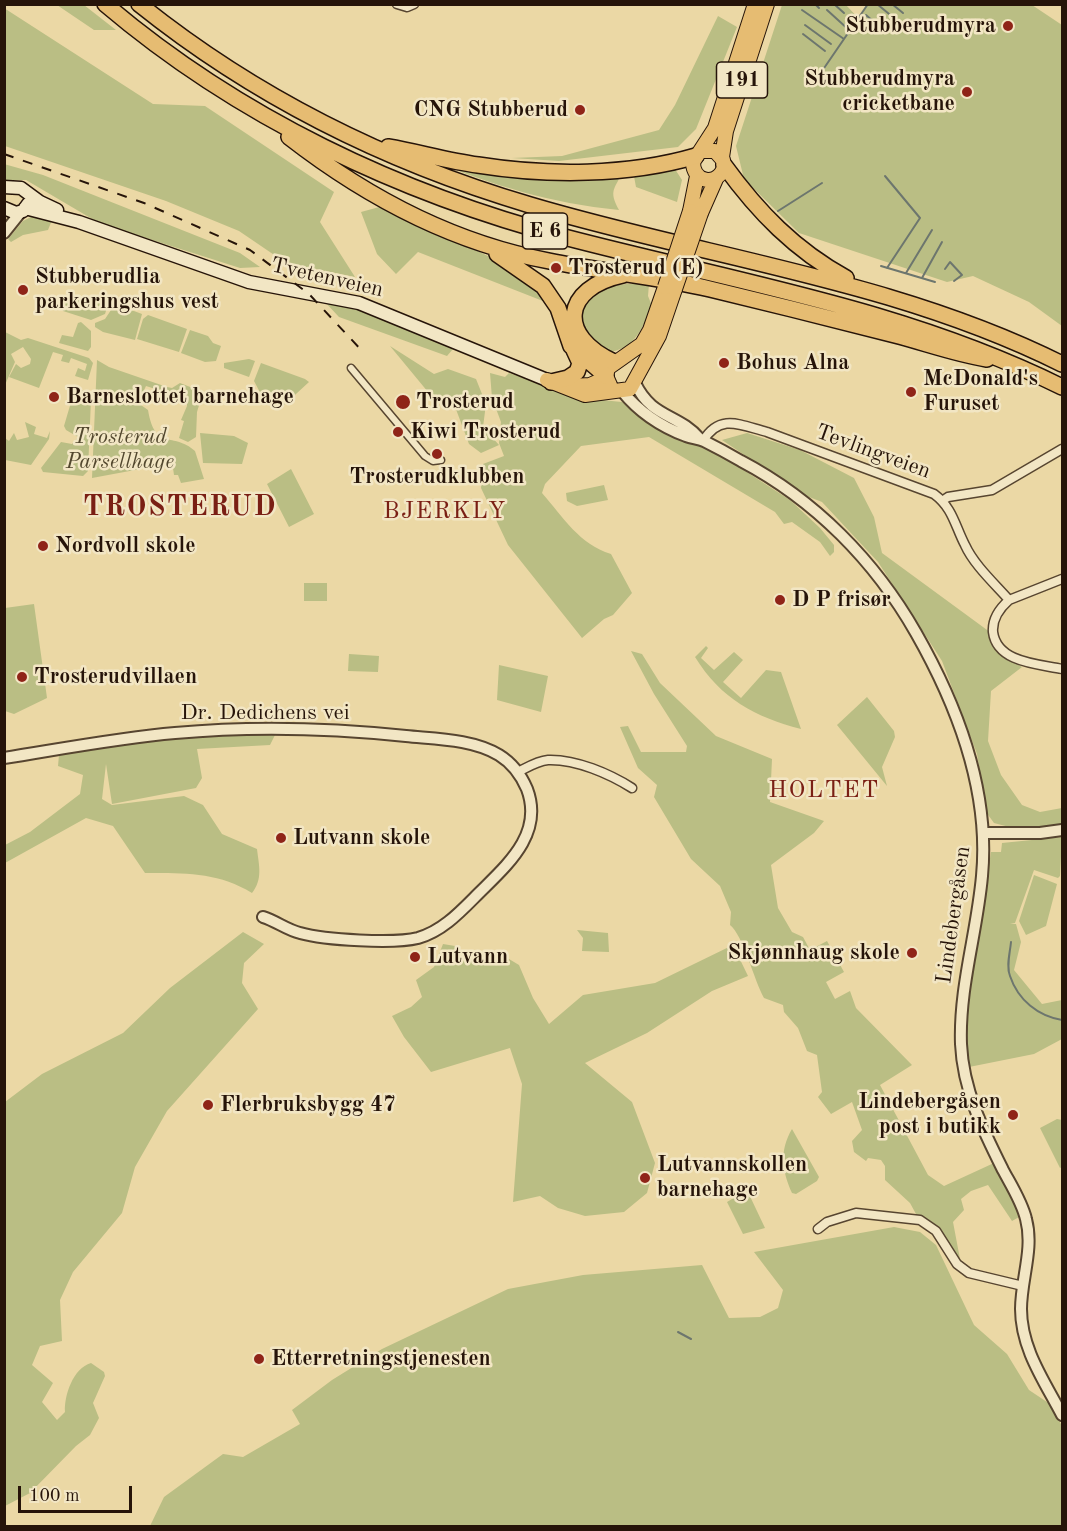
<!DOCTYPE html>
<html>
<head>
<meta charset="utf-8">
<style>
	body { margin:0 }
	#map { position:relative; width:1067px; height:1531px; overflow:hidden; background:#ebd8a5; font-family:"Old Standard TT",serif }
	canvas { display:block }
	.frame { position:absolute; inset:0; border:6px solid #261409; pointer-events:none }
	.scale { position:absolute; left:18px; top:1486px; width:114px; height:27px; box-sizing:border-box; border:3px solid #261409; border-top:0; padding-left:8px; font-size:18px; line-height:21px; white-space:nowrap; color:#261409; -webkit-text-stroke:4px #f2e6c4; paint-order:stroke }
</style>
</head>
<body>
<div id="map">
<canvas width="1067" height="1531"></canvas>
<div class="frame"></div>
<div class="scale">100 m</div>
</div>
<script>
const c = document.querySelector('canvas').getContext('2d');
c.lineJoin = 'round';
function fillPath(path, color) {
  c.fillStyle = color;
  c.fill(path, 'evenodd');
}
function strokePath(path, color, width, dash) {
  c.strokeStyle = color;
  c.lineWidth = width;
  c.lineCap = dash ? 'butt' : 'round';
  c.setLineDash(dash || []);
  c.stroke(path);
}
function label(font, color, halo, rows, align = 'center') {
  c.font = font + ' "Old Standard TT",serif';
  c.lineWidth = 5;
  c.setLineDash([]);
  c.textBaseline = 'middle';
  c.strokeStyle = halo;
  c.fillStyle = color;
  for (const [text, x, y, turn = 0] of rows) {
    c.save();
    c.translate(x, y);
    c.rotate((+turn || 0) * Math.PI / 180);
    c.textAlign = isNaN(turn) ? turn : align;
    if (halo) c.strokeText(text, 0, 0);
    c.fillText(text, 0, 0);
    c.restore();
  }
}
fillPath(new Path2D(`
	M57 5H84L116 30H94Z
	M782 5H846L860 20 866 5H1032L1062 25V326L1029 302 973 276 947 282 799 233 744 179 736 146Z
	M4 8 153 104 205 106 334 192 320 222 355 277 286 263 239 231 166 201 5 146Z
	M718 16 737 27 696 129 678 147 559 161 512 158 562 156 659 130 675 105Z
	M431 160 623 171C615 189 608 190 619 210 550 203 495 186 431 160Z
	M4 164 43 175 240 253 260 267 240 268 99 223 26 180H5Z
	M673 166 682 180 677 202 636 187 633 171Z
	M383 206 511 267 546 298 548 303 418 252 396 274 377 254 361 212Z
	M31 217 52 220 48 230 23 235 11 242 8 239 23 221Z
	M626 284H649L648 296 652 306C642 329 634 351 606 352L584 333 580 313C591 293 604 287 626 284Z
	M101 299 109 301 105 314 91 320 63 311 60 303 62 300Z
	M324 301 372 313 453 349 447 356 339 317Z
	M115 304 142 314 135 340 103 332 95 327V323L105 319Z
	M148 315 187 329 179 352 137 339 143 319Z
	M81 322 91 331V347L88 351 59 343 62 335 73 337 78 323Z
	M190 330 208 336 213 343 221 346 216 361 205 362 181 353Z
	M5 332 21 340 28 338 89 358 93 363 88 380 75 376 78 368 85 371 87 364 71 358 69 363 61 361 63 355 53 352 39 388 9 377 16 364 21 368 30 364 31 359 23 347 11 354 15 362 5 385Z
	M390 346 434 374 448 369 476 379 486 404 483 427 499 445 481 453 469 444 454 404 428 392Z
	M249 359 255 361 249 377 224 368V363Z
	M97 360 109 367 167 387 172 388 180 383 203 392 197 412 196 437 188 442 179 438 184 421 181 420 187 406V399L146 386 138 403 148 410C155 452 173 431 195 451L204 479 181 483 178 475H174L173 468 162 465 92 478Z
	M261 363 305 379 309 382 284 405 264 400 254 381Z
	M490 373 505 377 509 373 581 398 622 402 654 427 708 447 790 500 820 528 834 545V552L830 556 820 542 792 522 784 524 775 512 649 437 581 446 545 484 542 493C564 518 579 544 611 554L632 593 613 615 604 619 582 638 508 545 481 488 483 464 504 456 499 443 501 422 492 398Z
	M78 389 89 392 91 399 88 471 83 476 43 472 41 468 61 442 72 444 78 437 66 430 64 426 74 392Z
	M25 422 36 427 34 434 47 438 50 431 49 439 31 465 5 460V438L9 441 14 433 17 440 29 437Z
	M200 433 234 436 248 443 242 464 203 463Z
	M747 433 800 450 854 478 874 517 882 553 998 638 1010 660 1022 667 991 691 988 741 1001 775 1022 805 1040 812 1062 808V825L1017 829 994 823 986 812 977 754 942 661 878 562 822 502 804 495 722 440Z
	M291 469 314 514 289 527 267 484Z
	M604 485 608 500 577 506 567 501 566 493Z
	M304 583H327V601H304Z
	M34 604 47 698 14 714 5 711V608Z
	M706 646 708 648 701 658 714 670 734 652 743 660 723 682 741 698 766 670 781 672 801 729C755 717 721 699 695 657Z
	M631 651 642 654 660 683 716 736 772 759 770 802 824 821 814 833 771 865 778 908 792 932 803 937 810 950 827 941 844 972 826 982 835 999 850 991 856 1008 912 1065 880 1085 928 1175 944 1186 994 1163 1021 1216 1012 1221 988 1185 971 1191 961 1199 964 1210 953 1222 960 1259 940 1229 916 1214 910 1203 885 1180V1166L881 1160 868 1158 866 1161 854 1152 852 1141 862 1130 852 1102 831 1114 818 1097 822 1092 817 1055 807 1051 798 1028 784 1012 783 1005 764 998C754 980 743 935 730 925L731 912 720 886 691 859 654 797 657 785 638 768 620 727 628 726 641 752H686L687 746 654 694Z
	M349 654 379 656 378 672 348 671Z
	M499 665 548 676 541 712 497 700Z
	M867 697 894 731 895 737 882 767 887 786 837 725Z
	M176 735H275L270 745 197 749 202 778 196 788 112 804 106 764 102 799 112 805 184 796 203 805 222 834 257 849C259 866 263 879 252 893 218 872 184 873 145 873L113 826 86 818 5 863V845L30 832 80 794 83 775 58 766 59 755Z
	M1062 837 1060 876 1058 878 1034 870 1015 923 1010 924H1016L1021 942 1014 970 1042 1004 1062 1000V1039L1034 1054 969 1067 965 1020 991 852H1001L1002 843Z
	M1034 875 1057 884 1046 926 1026 935 1019 921Z
	M577 930 608 933 609 952 582 951 583 938Z
	M243 932 264 944 244 963 242 983 258 1009 167 1111 135 1167 122 1213 73 1272 60 1300 62 1341 40 1346 32 1365 53 1383 42 1402 57 1420 65 1412C64 1396 73 1368 91 1363L104 1372 105 1376 93 1403 99 1418 90 1435 76 1446 30 1493 5 1506V1102L42 1074 123 1033 170 988Z
	M443 944 455 946 460 962 483 951 499 953 519 965 533 998 549 1024 583 995 655 983 733 945 748 976 712 991 647 1033 585 1063 632 1102 655 1163 647 1193 624 1212 585 1216 558 1208 540 1196 513 1202 522 1084 510 1048 431 1072 404 1037 392 1016 411 1007 422 997 416 980 434 967Z
	M1057 1119 1062 1120V1167L1060 1168 1040 1128Z
	M792 1129 819 1177 817 1181 796 1194 792 1193C782 1171 779 1151 792 1129Z
	M747 1190 765 1228 743 1234 727 1202Z
	M894 1227 920 1232 936 1245 974 1325 1007 1354 1029 1390 1050 1404 1062 1426V1526H150L164 1497 223 1454 243 1457 300 1424 292 1410 332 1380 382 1349 508 1289 583 1275 702 1265 729 1318 760 1317 778 1308 783 1290 754 1252Z`), '#babe84');
strokePath(new Path2D(`
	M815 4 819 8
	M834 4 844 13
	M877 4 900 23
	M892 4 903 13
	M802 10 844 39
	M827 10 849 30
	M866 15 874 22
	M805 25 831 44
	M803 34 825 51
	M820 74 868 4
	M885 176 920 218 887 268
	M778 211 822 183
	M881 266 935 282
	M945 269 950 262 962 275 954 281
	M906 273 932 230
	M922 278 942 242
	M1011 942C1010 953 1006 966 1010 976 1018 1000 1038 1016 1062 1020
	M678 1332 691 1339`), '#6d766e', 2);
const pedestrian = new Path2D(`
	M351 368 425 456 433 461 441 460`);
const minor = new Path2D(`
	M397 4 407 7 414 4
	M703 441C720 413 740 425 767 432L934 494C953 508 955 526 965 545 974 565 995 584 1009 600L1062 579
	M942 501 948 497 992 490 1062 449
	M1009 600C1000 608 992 619 993 632 997 663 1039 664 1062 669
	M518 772C528 767 537 761 548 760 576 759 610 774 632 788
	M818 1229 827 1222 856 1213 920 1220 936 1231 957 1264 969 1273 1023 1286`);
const tertiary = new Path2D(`
	M4 233 20 213
	M635 383C652 419 678 413 700 439
	M622 391C639 412 662 427 686 436 692 438 698 439 704 441 716 447 729 454 741 461 815 500 875 561 916 633 957 705 990 792 982 876 977 933 959 987 961 1044 963 1090 983 1130 1003 1170 1011 1185 1022 1202 1026 1219 1034 1249 1021 1279 1021 1309 1021 1349 1045 1382 1062 1415
	M4 758C61 749 118 738 175 733 252 726 329 728 406 736 435 739 473 739 499 755 512 763 521 775 527 789 544 834 507 865 479 893 461 911 443 931 418 938 394 944 325 940 300 933 287 930 276 921 263 917
	M984 833H1040L1062 830`);
const secondary = new Path2D(`
	M4 187 21 188 40 202 57 210
	M4 208 16 213 23 211 28 204
	M25 208 79 222 249 282 359 303 547 380`);
const trunk = new Path2D(`
	M701 151H715L723 160 724 168C716 187 693 182 693 162L715 128 755 4
	M722 157 726 131 767 4
	M690 211 697 176
	M701 213 716 179
	M547 380 585 395 630 389 659 336 675 289
	M610 385 606 376 608 368 642 344 650 330 665 287
	M571 386 590 385 606 378`);
const motorway = new Path2D(`
	M105 4C238 117 400 194 568 238 737 282 904 309 1062 387
	M139 4C255 97 388 163 530 205 708 258 894 280 1062 364
	M289 137C365 196 453 243 549 261 603 272 656 276 710 289 772 304 833 319 895 335 926 343 956 354 987 359
	M388 147C418 152 447 161 478 165 547 176 628 176 696 156
	M724 165C758 212 795 250 846 278
	M497 254 543 286 558 308 571 346 606 376
	M614 362C557 336 562 288 623 275
	M551 382 568 378 577 372 580 363 574 350`);
strokePath(pedestrian, '#574530', 9);
strokePath(minor, '#574530', 11);
strokePath(tertiary, '#574530', 14);
strokePath(secondary, '#261409', 15);
strokePath(trunk, '#261409', 16);
strokePath(motorway, '#261409', 18);
strokePath(pedestrian, '#f2e6c4', 6);
strokePath(minor, '#f2e6c4', 8);
strokePath(tertiary, '#f2e6c4', 10);
strokePath(secondary, '#f2e6c4', 12);
strokePath(trunk, '#e6bc72', 14);
strokePath(motorway, '#e6bc72', 15);
strokePath(new Path2D(`
	M4 154 144 203 250 250 309 294 364 353`), '#261409', 2, [10, 10]);
const trunkBridge = new Path2D(`
	M665 287 690 211
	M675 289 701 213`);
strokePath(trunkBridge, '#261409', 16, []);
strokePath(trunkBridge, '#e6bc72', 14);
for (const [x, y, r, color] of [
	[1008,26,6,"#8f2418"],
	[967,92,6,"#8f2418"],
	[580,110,6,"#8f2418"],
	[556,268,6,"#8f2418"],
	[23,290,6,"#8f2418"],
	[724,363,6,"#8f2418"],
	[911,392,6,"#8f2418"],
	[54,397,6,"#8f2418"],
	[403,402,8,"#8f2418"],
	[398,432,6,"#8f2418"],
	[437,454,6,"#8f2418"],
	[43,546,6,"#8f2418"],
	[780,600,6,"#8f2418"],
	[22,677,6,"#8f2418"],
	[281,838,6,"#8f2418"],
	[912,953,6,"#8f2418"],
	[415,957,6,"#8f2418"],
	[208,1105,6,"#8f2418"],
	[1013,1115,6,"#8f2418"],
	[645,1178,6,"#8f2418"],
	[259,1359,6,"#8f2418"]
]) {
  const dot = new Path2D();
  dot.arc(x, y, r, 0, 2 * Math.PI);
  c.fillStyle = color;
  c.fill(dot);
  strokePath(dot, '#f2e6c4', 2);
}
for (const [x, y, w] of [
	[742,80,51],
	[545,231,45]
]) {
  const box = new Path2D();
  box.roundRect(x - w / 2, y - 18, w, 36, 4.5);
  c.fillStyle = '#f2e6c4';
  c.fill(box);
  strokePath(box, '#261409', 1.5);
}
label('bold 21px', '#261409', null, [
	["191",742,80],
	["E 6",545,231]
]);
label('bold 22px', '#261409', '#f2e6c4', [
	["Stubberudmyra",996,26,"right"],
	["Stubberudmyra",955,79,"right"],
	["cricketbane",955,104,"right"],
	["CNG Stubberud",568,110,"right"],
	["Trosterud (E)",568,268],
	["Stubberudlia",35,277],
	["parkeringshus vest",35,302],
	["Bohus Alna",736,363],
	["McDonald's",923,379],
	["Furuset",923,404],
	["Barneslottet barnehage",66,397],
	["Trosterud",416,402],
	["Kiwi Trosterud",410,432],
	["Trosterudklubben",437,477,"center"],
	["Nordvoll skole",55,546],
	["D P frisør",792,600],
	["Trosterudvillaen",34,677],
	["Lutvann skole",293,838],
	["Skjønnhaug skole",900,953,"right"],
	["Lutvann",427,957],
	["Lindebergåsen",1001,1102,"right"],
	["post i butikk",1001,1127,"right"],
	["Flerbruksbygg 47",220,1105],
	["Lutvannskollen",657,1165],
	["barnehage",657,1190],
	["Etterretningstjenesten",271,1359]
], 'left');
label('22px', '#261409', '#f2e6c4', [
	["Tvetenveien",327,278,13],
	["Tevlingveien",873,452,20],
	["Dr. Dedichens vei",265,713],
	["Lindebergåsen",954,915,-82]
]);
label('italic 22px', '#52472e', '#f2e6c4', [
	["Trosterud",120,437],
	["Parsellhage",120,462]
]);
c.letterSpacing = '1.5px';
label('24px', '#7a1f14', '#f2e6c4', [
	["BJERKLY",445,512],
	["HOLTET",824,791]
]);
c.letterSpacing = '0px';
c.letterSpacing = '1.5px';
label('bold 28px', '#7a1f14', '#f2e6c4', [
	["TROSTERUD",180,508]
]);
c.letterSpacing = '0px';
</script>
</body>
</html>
